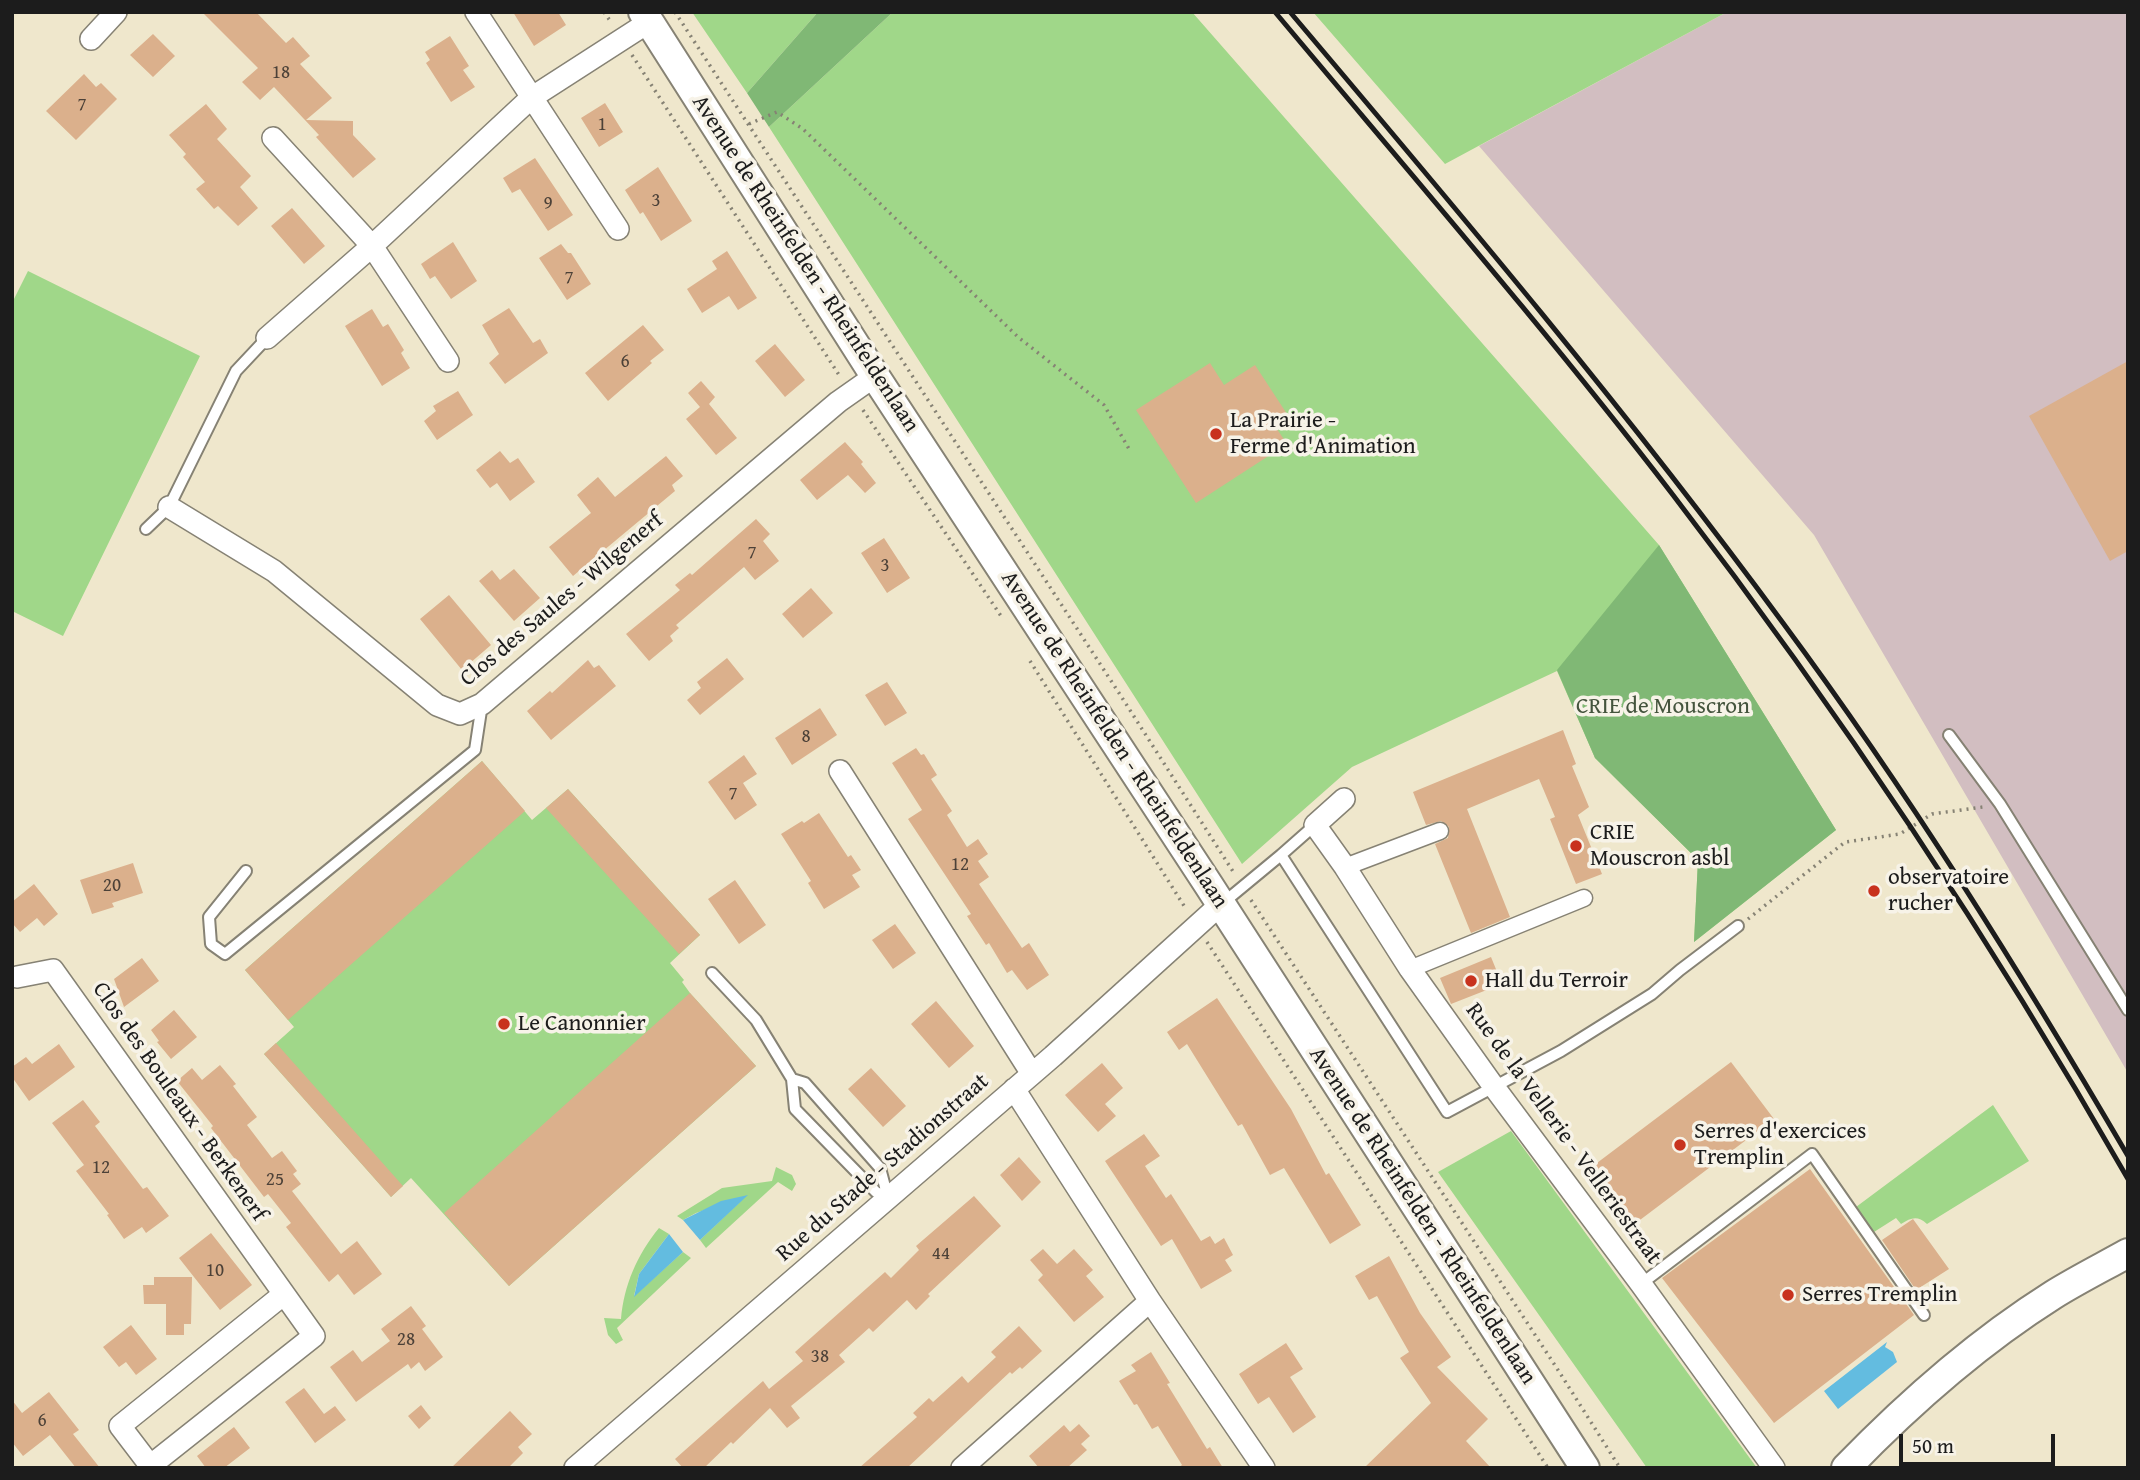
<!DOCTYPE html>
<html>
<head>
<meta charset="utf-8">
<style>
	body { margin:0 }
	#map { position:relative; width:2140px; height:1480px; overflow:hidden; background:#efe7cc; font-family:"Gentium Book Plus",serif }
	canvas { display:block }
	.frame { position:absolute; inset:0; border:14px solid #1c1c1c; pointer-events:none }
	.scale { position:absolute; left:1899px; top:1434px; width:156px; height:32px; box-sizing:border-box; border:4px solid #1c1c1c; border-top:0; padding-left:9px; font-size:21px; line-height:24px; white-space:nowrap; color:#1c1c1c; -webkit-text-stroke:5px #f7f3e8; paint-order:stroke }
</style>
</head>
<body>
<div id="map">
<canvas width="2140" height="1480"></canvas>
<div class="frame"></div>
<div class="scale">50 m</div>
</div>
<script>
const c = document.querySelector('canvas').getContext('2d');
c.lineJoin = 'round';
function fillPath(path, color) {
  c.fillStyle = color;
  c.fill(path, 'evenodd');
}
function strokePath(path, color, width, dash) {
  c.strokeStyle = color;
  c.lineWidth = width;
  c.lineCap = dash ? 'butt' : 'round';
  c.setLineDash(dash || []);
  c.stroke(path);
}
function label(font, color, halo, rows, align = 'center') {
  c.font = font + ' "Gentium Book Plus",serif';
  c.lineWidth = 7;
  c.setLineDash([]);
  c.textBaseline = 'middle';
  c.strokeStyle = halo;
  c.fillStyle = color;
  for (const [text, x, y, turn = 0] of rows) {
    c.save();
    c.translate(x, y);
    c.rotate((+turn || 0) * Math.PI / 180);
    c.textAlign = isNaN(turn) ? turn : align;
    if (halo) c.strokeText(text, 0, 0);
    c.fillText(text, 0, 0);
    c.restore();
  }
}
fillPath(new Path2D(`
	M1727 12H2128V1073L1814 535 1479 146Z`), '#d2bec1');
fillPath(new Path2D(`
	M692 12H818L747 93Z
	M893 12H1192L1659 545 1836 830 1694 942 1698 860 1595 758 1557 671 1352 767 1242 864 769 127Z
	M1313 12H1727L1445 164Z
	M28 271 200 356 63 636 12 611V303Z
	M482 761 532 820 568 789 700 935 670 963 684 980 682 982 690 993 756 1066 509 1286 411 1178 391 1197 264 1054 294 1027 245 970Z
	M1993 1105 2029 1161 1927 1224C1917 1215 1911 1218 1901 1224L1896 1218 1874 1232 1856 1207Z
	M1511 1131 1757 1468H1647L1438 1172Z
	M776 1167 792 1175 796 1184 792 1191 778 1182 706 1248 700 1240 746 1196 696 1213 683 1220 677 1216 722 1188 772 1181Z
	M659 1228 669 1234 639 1274 634 1296 683 1252 691 1258 617 1328 623 1340 616 1344 608 1335 604 1318 621 1319C624 1285 637 1255 659 1228Z`), '#a0d789');
fillPath(new Path2D(`
	M818 12H893L769 127 747 93Z
	M1659 545 1836 830 1694 942 1698 860 1595 758 1557 670Z`), '#80b875');
fillPath(new Path2D(`
	M748 1195 700 1240 683 1220 721 1201Z
	M669 1234 683 1252 634 1297 639 1274Z
	M1887 1342 1885 1347 1893 1352 1897 1362 1838 1409 1824 1391Z`), '#63bce0');
fillPath(new Path2D(`
	M202 12H256L286 43 293 37 310 56 300 64 332 98 306 120 353 121V135L376 159 353 178 316 137 319 135 274 87 260 100 242 82 258 68Z
	M513 12H558L566 25 534 46Z
	M153 34 175 56 153 77 130 55Z
	M450 36 469 66 463 70 475 87 451 102 426 63 430 60 425 52Z
	M84 74 96 87 101 83 117 99 76 140 46 111Z
	M605 103 623 132 599 147 581 118Z
	M206 104 227 129 217 139 251 176 240 187 258 208 238 226 218 206 214 209 196 189 205 182 183 157 186 154 169 135Z
	M535 158 573 215 548 231 520 189 512 193 503 178Z
	M658 167 692 221 661 241 643 212 640 214 625 190Z
	M292 208 325 246 304 264 271 226Z
	M453 242 477 281 451 299 435 276 430 279 421 264Z
	M561 244 568 253H571L591 284 567 300 539 258Z
	M727 251 757 298 738 310 729 296 702 313 687 289 717 269 712 261Z
	M509 308 533 343 540 339 548 353 505 384 489 363 499 354 482 325Z
	M372 309 383 327 388 324 404 350 401 353 410 368 382 386 345 326Z
	M643 325 664 350 650 361 652 363 608 401 585 373Z
	M775 344 805 380 785 397 755 361Z
	M2128 361V551L2110 561 2029 416Z
	M1210 363 1224 385 1255 365 1287 414 1273 423 1287 444 1196 503 1136 410Z
	M701 381 715 397 709 404 737 438 716 455 686 419 700 407 688 393Z
	M458 391 473 415 437 440 424 421 436 411 433 406Z
	M845 442 863 462 861 464 876 483 865 493 848 475 817 500 800 480Z
	M500 451 510 463 518 458 535 482 510 501 497 483 490 488 476 470Z
	M666 456 683 476 672 485 675 491 573 576 549 547 591 513 577 495 598 477 615 497Z
	M756 519 770 534 763 541 779 561 755 580 744 567 676 625 679 628 670 636 673 641 649 661 626 634 680 590 675 585 690 573 692 575Z
	M884 538 910 578 887 593 861 553Z
	M514 569 540 598 514 621 479 581 492 570 500 580Z
	M811 588 833 613 803 638 782 614Z
	M449 595 491 645 462 670 420 619Z
	M727 658 744 679 700 715 687 700 701 688 697 682Z
	M588 660 594 668 599 665 616 686 551 740 527 711 550 691 552 693Z
	M887 682 907 713 885 726 865 695Z
	M820 708 837 735 792 765 775 738Z
	M1563 730 1576 764 1572 766 1589 807 1578 815 1602 874 1576 884 1550 819 1555 817 1539 779 1467 809 1510 917 1471 933 1435 844 1448 838 1449 827 1441 821 1426 825 1413 792Z
	M916 748 921 755 924 754 937 775 931 779 952 811 947 815 967 847 978 839 988 854 978 861 989 877 979 884 1022 948 1029 943 1049 975 1027 990 1012 970 1007 973 989 943 986 945 967 916 971 914 908 819 922 810 892 763Z
	M744 755 757 774 743 783 757 805 735 820 708 782Z
	M482 761 525 811 288 1020 245 970Z
	M568 789 700 935 679 954 546 808Z
	M819 813 848 857 851 855 861 870 852 875 860 887 824 909 808 883 811 881 781 834 802 821 804 823Z
	M133 863 143 893 112 903 114 907 92 914 80 880Z
	M735 880 766 925 739 944 708 899Z
	M34 884 58 914 44 926 37 918 20 932 12 923V902Z
	M895 924 916 953 893 969 872 940Z
	M1491 957 1502 984 1451 1004 1440 978Z
	M142 958 159 981 124 1007 114 979Z
	M690 993 756 1066 509 1286 444 1213Z
	M1217 998 1291 1109 1326 1175 1329 1173 1361 1225 1330 1244 1284 1168 1270 1175 1242 1124 1238 1126 1187 1044 1179 1050 1167 1032Z
	M936 1001 974 1046 949 1068 911 1024Z
	M174 1010 197 1037 171 1059 157 1042 159 1041 151 1030Z
	M276 1043 403 1186 391 1197 264 1054Z
	M59 1044 75 1067 29 1101 12 1077V1067L26 1057 32 1064Z
	M1731 1062 1774 1119 1628 1229 1585 1172Z
	M1102 1063 1123 1088 1105 1104 1116 1116 1098 1132 1065 1095Z
	M220 1065 236 1084 233 1086 257 1117 247 1125 272 1158 282 1151 297 1171 293 1174 301 1184 292 1191 341 1254 357 1241 382 1274 354 1295 338 1274 329 1282 286 1227 291 1223 268 1194 264 1197 211 1128 213 1126 177 1081 192 1068 202 1080Z
	M871 1068 906 1106 883 1127 848 1089Z
	M83 1100 100 1122 95 1126 143 1189 147 1187 169 1216 146 1233 142 1227 124 1239 107 1215 109 1214 76 1171 84 1165 52 1123Z
	M1144 1134 1160 1156 1145 1166 1166 1198 1171 1194 1201 1241 1210 1236 1215 1244 1224 1238 1233 1255 1225 1260 1232 1271 1201 1289 1172 1239 1161 1246 1105 1161Z
	M1019 1157 1041 1182 1022 1201 1000 1175Z
	M1810 1169 1914 1315 1774 1423 1662 1278Z
	M974 1196 1001 1226 928 1294 930 1296 916 1310 907 1300 873 1332 869 1328 839 1355 845 1362 791 1406 800 1418 787 1428 770 1408 733 1444 731 1442 704 1468H683L675 1459 763 1381 769 1389 803 1361 795 1352 885 1272 891 1278 919 1250 916 1246Z
	M1913 1219 1949 1269 1916 1290 1882 1240Z
	M211 1233 252 1285 220 1310 179 1258Z
	M1043 1249 1057 1264 1074 1249 1093 1270 1086 1276 1104 1297 1074 1322 1038 1280 1043 1275 1030 1260Z
	M1389 1256 1420 1313 1451 1357 1437 1367 1488 1419 1466 1441 1491 1468H1364L1431 1403 1400 1358 1409 1352 1377 1296 1369 1300 1355 1276Z
	M154 1277H192L191 1324H184V1335H166V1304H144L143 1285H154Z
	M411 1306 426 1326 422 1329 443 1357 425 1371 419 1362 411 1369 408 1364 356 1402 330 1367 353 1350 362 1362 390 1341 381 1329Z
	M131 1325 157 1359 136 1375 126 1362 119 1367 103 1347Z
	M1019 1326 1042 1351 1022 1369 1020 1367 1012 1374 1010 1372 907 1468H859L917 1417 913 1413 929 1398 933 1402 962 1376 968 1383 996 1357 991 1352Z
	M1286 1343 1303 1369 1290 1377 1316 1417 1293 1433 1269 1397 1258 1404 1239 1374Z
	M1151 1352 1170 1383 1167 1384 1207 1449 1210 1447 1223 1468H1178L1182 1465 1158 1426 1152 1429 1137 1404 1134 1405 1119 1381 1136 1371 1131 1365Z
	M304 1388 324 1414 335 1406 346 1420 315 1443 285 1402Z
	M49 1392 79 1430 73 1434 100 1468H76L50 1435 23 1456 12 1442V1400L22 1413Z
	M421 1405 431 1418 419 1429 408 1416Z
	M510 1411 532 1434 518 1447 523 1453 508 1468H451Z
	M1079 1424 1090 1436 1081 1444 1087 1450 1067 1468H1039L1029 1456 1064 1425 1070 1432Z
	M234 1427 250 1448 224 1468H206L197 1456Z`), '#dbb08c');
const service = new Path2D(`
	M146 529 169 507 236 371 267 338
	M1949 735 2000 804 2128 1010
	M1281 855 1315 825
	M246 871 209 917 211 944 225 954 475 750 482 704
	M1223 903 1281 855 1447 1112 1561 1051 1652 994 1680 970 1738 926
	M712 973 756 1020 792 1079
	M792 1079 805 1083 880 1168 888 1198 876 1192 795 1109Z
	M1641 1284 1812 1154 1924 1315`);
const pedestrian = new Path2D(`
	M1345 867 1440 831
	M1410 969 1584 898`);
const minor = new Path2D(`
	M476 12 618 229
	M91 39 116 12
	M273 138 372 246 448 361
	M267 338 372 246 531 98 649 22
	M169 507 274 571 437 705 460 714 482 704 838 402 875 376
	M840 771 1032 1074
	M1344 799 1315 825 1345 867 1410 969 1494 1087 1641 1284 1774 1468
	M17 977 53 970 314 1336 150 1466
	M1014 1089 1150 1301 1264 1468
	M152 1468 120 1426 284 1294
	M575 1468 1053 1056 1221 904
	M962 1468 1150 1301`);
const secondary = new Path2D(`
	M643 12 875 376 1208 884 1585 1468
	M1846 1468C1908 1404 1977 1343 2053 1295 2077 1280 2103 1267 2128 1253`);
strokePath(service, '#868274', 14);
strokePath(pedestrian, '#868274', 19);
strokePath(minor, '#868274', 24);
strokePath(secondary, '#868274', 32);
strokePath(new Path2D(`
	M604 12 611 22
	M675 12 1119 693 1234 873
	M632 55 841 378
	M749 124 777 112 803 129 1018 337 1104 405 1129 449
	M863 410 1001 616
	M1030 661 1186 909
	M1251 900 1558 1370 1620 1468
	M1748 919 1845 842 1900 834 1932 814 1983 807
	M1207 942 1548 1468`), '#868274', 3.5, [2, 5]);
strokePath(service, '#fff', 10);
strokePath(pedestrian, '#fff', 16);
strokePath(minor, '#fff', 21);
strokePath(secondary, '#fff', 28);
strokePath(new Path2D(`
	M1275 12C1409 172 1546 330 1673 495 1840 712 1992 941 2128 1179
	M1290 12C1459 212 1628 412 1783 623 1909 793 2021 973 2128 1156`), '#1c1c1c', 5);
for (const [x, y, r, color] of [
	[1216,434,7,"#c8321e"],
	[1576,846,7,"#c8321e"],
	[1874,891,7,"#c8321e"],
	[1471,981,7,"#c8321e"],
	[504,1024,7,"#c8321e"],
	[1680,1145,7,"#c8321e"],
	[1788,1295,7,"#c8321e"]
]) {
  const dot = new Path2D();
  dot.arc(x, y, r, 0, 2 * Math.PI);
  c.fillStyle = color;
  c.fill(dot);
  strokePath(dot, '#f7f3e8', 2.5);
}
label('19px', '#4c4138', null, [
	["18",281,73],
	["7",82,105],
	["1",602,125],
	["3",656,201],
	["9",548,204],
	["7",569,278],
	["6",625,362],
	["7",752,553],
	["3",885,566],
	["8",806,737],
	["7",733,794],
	["12",960,865],
	["20",112,886],
	["12",101,1168],
	["25",275,1180],
	["44",941,1254],
	["10",215,1271],
	["28",406,1340],
	["38",820,1357],
	["6",42,1421]
]);
label('23px', '#1c1c1c', '#f7f3e8', [
	["Avenue de Rheinfelden - Rheinfeldenlaan",805,264,57],
	["Clos des Saules - Wilgenerf",562,600,-40],
	["Avenue de Rheinfelden - Rheinfeldenlaan",1114,740,57],
	["Clos des Bouleaux - Berkenerf",179,1102,55],
	["Rue de la Vellerie - Velleriestraat",1563,1134,54],
	["Rue du Stade - Stadionstraat",883,1168,-41],
	["Avenue de Rheinfelden - Rheinfeldenlaan",1422,1216,57]
]);
label('23px', '#1c1c1c', '#f7f3e8', [
	["La Prairie -",1230,421],
	["Ferme d'Animation",1230,447],
	["CRIE",1590,833],
	["Mouscron asbl",1590,859],
	["observatoire",1888,878],
	["rucher",1888,904],
	["Hall du Terroir",1485,981],
	["Le Canonnier",518,1024],
	["Serres d'exercices",1694,1132],
	["Tremplin",1694,1158],
	["Serres Tremplin",1802,1295]
], 'left');
label('23px', '#44543d', '#f7f3e8', [
	["CRIE de Mouscron",1663,707]
]);
</script>
</body>
</html>
